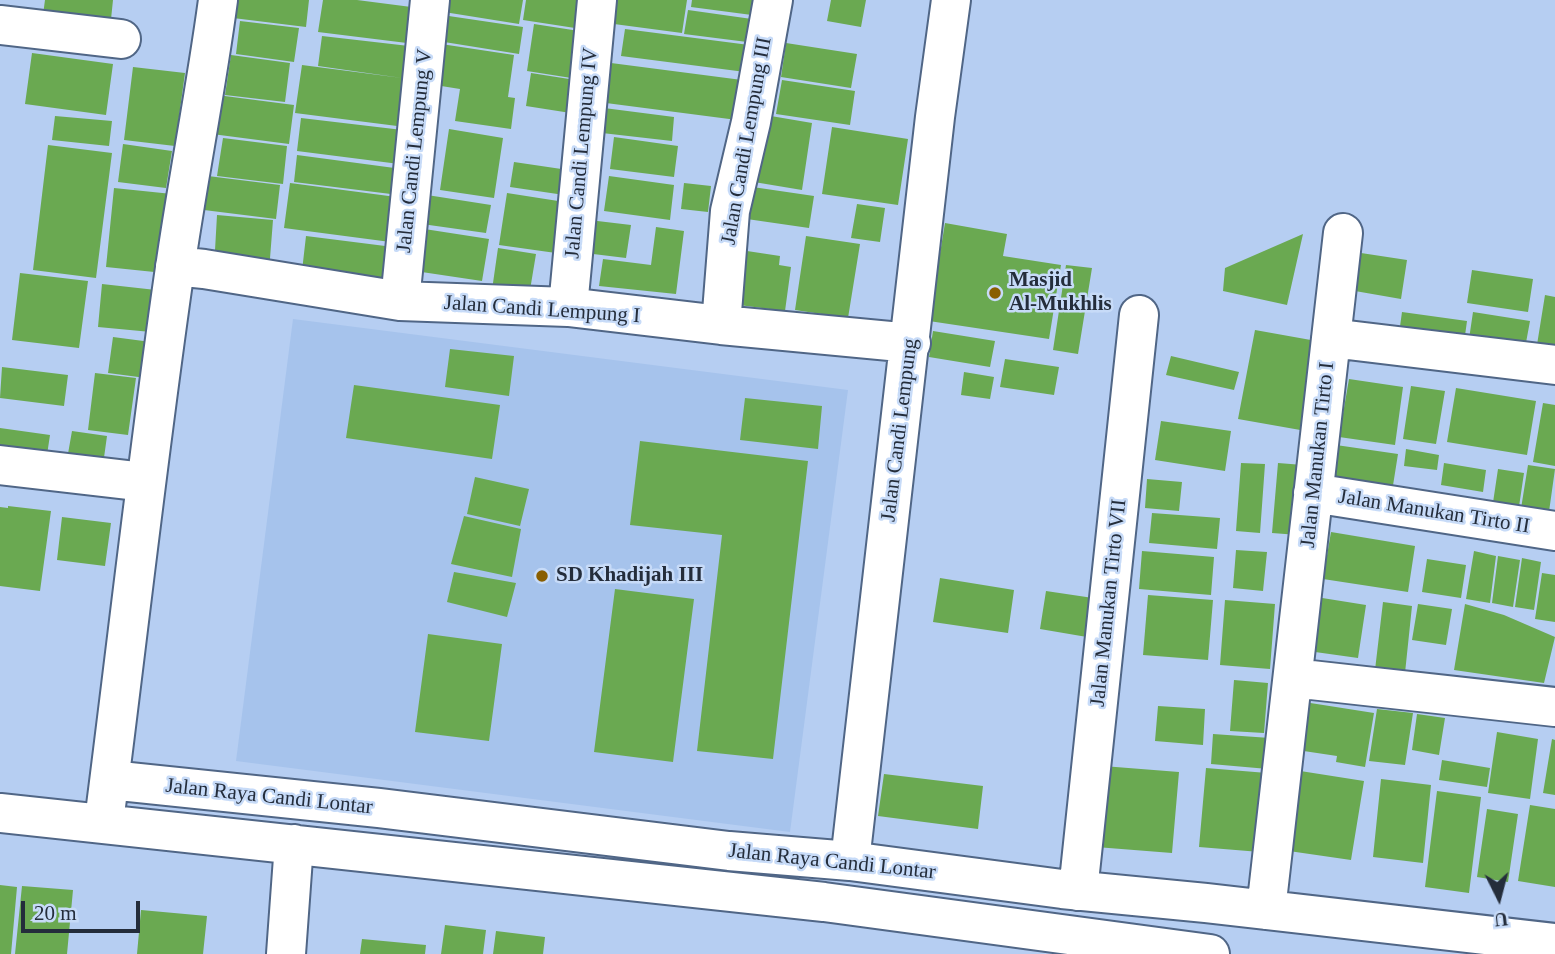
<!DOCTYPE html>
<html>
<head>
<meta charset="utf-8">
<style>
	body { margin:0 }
	#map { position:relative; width:1555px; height:954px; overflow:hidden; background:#b6cef2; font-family:"Times New Roman",serif }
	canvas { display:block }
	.north { position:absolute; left:1464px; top:863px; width:70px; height:70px; -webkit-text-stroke:5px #c7dbf8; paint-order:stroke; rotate:174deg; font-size:19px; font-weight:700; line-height:28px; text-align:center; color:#242d3b }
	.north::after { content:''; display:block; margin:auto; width:24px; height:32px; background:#242d3b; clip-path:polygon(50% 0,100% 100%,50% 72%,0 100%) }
	.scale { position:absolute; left:21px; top:901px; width:119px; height:32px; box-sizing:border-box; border:4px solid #242d3b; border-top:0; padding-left:9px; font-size:21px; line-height:24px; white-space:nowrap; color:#242d3b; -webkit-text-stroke:5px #c7dbf8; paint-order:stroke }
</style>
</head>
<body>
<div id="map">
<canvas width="1555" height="954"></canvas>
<div class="north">U</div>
<div class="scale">20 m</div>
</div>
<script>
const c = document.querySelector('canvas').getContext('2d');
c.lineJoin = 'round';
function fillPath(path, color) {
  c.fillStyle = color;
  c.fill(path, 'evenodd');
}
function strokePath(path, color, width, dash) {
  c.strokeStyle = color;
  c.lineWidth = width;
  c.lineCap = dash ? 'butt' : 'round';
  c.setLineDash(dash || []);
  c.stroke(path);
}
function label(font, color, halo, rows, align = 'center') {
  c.font = font + ' "Times New Roman",serif';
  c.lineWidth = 5;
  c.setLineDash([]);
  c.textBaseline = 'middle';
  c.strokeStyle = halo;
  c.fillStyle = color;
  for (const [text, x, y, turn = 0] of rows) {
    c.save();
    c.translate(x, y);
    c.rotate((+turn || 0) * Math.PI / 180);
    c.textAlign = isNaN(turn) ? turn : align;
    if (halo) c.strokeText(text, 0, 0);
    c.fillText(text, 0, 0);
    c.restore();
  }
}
fillPath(new Path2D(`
	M293 319 848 390 790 832 236 761Z`), '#a6c3ec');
fillPath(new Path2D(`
	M45 0H113L110 29 42 22Z
	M236 0H309L306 27 233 18Z
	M323 0H357L419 8 415 44 318 32Z
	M446 0H523L519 24 444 12Z
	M526 0H584L588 30 523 20Z
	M617 0H687L682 33 614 24Z
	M692 0H769L767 17 691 7Z
	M831 0H866L861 27 827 21Z
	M688 10 766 21 763 44 684 34Z
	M442 15 523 27 519 54 438 41Z
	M240 21 299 28 294 62 236 54Z
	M534 24 592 33 584 80 527 71Z
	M625 29 757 46 753 73 621 56Z
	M322 36 409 46 405 127 295 113 302 65 402 78 318 66Z
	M786 43 857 54 851 88 781 77Z
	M441 44 514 55 508 97 515 98 511 129 455 121 460 89 435 85Z
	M32 53 113 64 106 115 25 104Z
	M231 55 290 63 285 102 225 95Z
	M611 63 742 80 737 120 606 103Z
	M133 67 185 73 175 146 124 140Z
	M531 73 582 81 577 114 526 106Z
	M782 80 855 91 850 125 776 114Z
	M217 95 294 105 289 144 212 134Z
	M604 108 674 117 672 141 602 133Z
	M765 115 812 123 802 190 754 182Z
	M55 116 112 121 109 146 52 140Z
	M301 118 411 131 407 165 297 151Z
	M832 127 908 139 898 205 822 194Z
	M449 129 503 138 494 198 440 190Z
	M614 137 678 146 674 177 610 169Z
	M223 138 287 146 283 184 217 176Z
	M123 144 172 151 166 188 118 182Z
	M48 145 112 153 96 278 33 270Z
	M297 155 402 169 399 195 294 182Z
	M514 162 575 171 571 196 510 187Z
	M208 176 280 185 276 219 204 210Z
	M609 176 674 185 670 220 604 211Z
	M290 183 404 198 398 243 284 228Z
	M684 183 711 186 708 212 681 209Z
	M739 185 814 196 809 228 733 217Z
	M114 188 172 194 164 273 106 267Z
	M507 193 571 203 563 254 499 245Z
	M427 195 491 205 486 233 422 224Z
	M857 204 885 208 880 242 851 238Z
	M217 215 273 220 269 271 214 268Z
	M589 220 631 225 626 258 585 253Z
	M945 223 1007 234 1003 256 1061 265 1049 339 929 321Z
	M656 227 684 231 676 294 599 286 603 259 651 265Z
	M418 228 489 239 482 281 415 271Z
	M1303 234 1287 305 1223 291 1225 268Z
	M306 236 401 248 393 281 302 271Z
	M806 236 860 244 848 318 795 310Z
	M498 248 536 254 529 296 492 290Z
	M747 251 780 256 779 265 791 267 785 311 739 305Z
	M1361 253 1407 260 1401 299 1355 291Z
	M1066 265 1092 268 1078 354 1053 350Z
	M1472 270 1533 279 1528 312 1467 303Z
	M20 273 88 281 79 348 12 340Z
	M102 284 156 290 151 332 98 327Z
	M1545 295 1555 297V354L1536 351Z
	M1402 312 1467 321 1463 350 1398 341Z
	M1473 312 1530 321 1525 348 1469 339Z
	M1255 330 1322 342 1306 431 1238 419Z
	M933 331 995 341 990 367 929 357Z
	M113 337 151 342 146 378 108 373Z
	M450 349 514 356 509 396 445 387Z
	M1171 356 1239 372 1234 390 1166 375Z
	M1005 359 1059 367 1054 395 1000 387Z
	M2 367 68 375 64 406 0 398Z
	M964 372 994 377 990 399 961 395Z
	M95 373 136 378 128 435 88 430Z
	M1349 379 1403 387 1395 445 1339 437Z
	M354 385 500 405 492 459 346 438Z
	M1411 386 1445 391 1436 444 1403 439Z
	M1456 388 1536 401 1527 455 1447 442Z
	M745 398 822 406 818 449 740 440Z
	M1543 403 1555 405V466L1533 462Z
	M1161 421 1231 431 1225 471 1155 460Z
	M0 428 50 435 45 468 0 461Z
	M72 431 107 436 102 472 66 465Z
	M640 441 808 461 773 759 697 751 722 535 630 525Z
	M1336 445 1398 454 1391 498 1330 488Z
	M1406 449 1439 455 1437 470 1404 466Z
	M1241 463 1265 464 1260 533 1236 531Z
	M1278 463 1303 465 1298 535 1272 533Z
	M1444 463 1486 470 1483 492 1441 485Z
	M1528 465 1555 469 1547 526 1519 521Z
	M1498 469 1524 473 1517 520 1491 516Z
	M475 477 529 489 520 526 467 514Z
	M1147 479 1182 482 1179 511 1145 508Z
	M8 506 51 511 40 591 0 586V507L8 508Z
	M1152 513 1220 518 1217 549 1149 543Z
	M464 516 521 529 512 577 451 564Z
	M62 517 111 523 105 566 57 560Z
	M1331 532 1415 546 1408 592 1323 579Z
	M1236 550 1267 552 1263 591 1233 588Z
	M1142 551 1214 557 1211 595 1139 589Z
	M1474 551 1496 556 1490 603 1466 599Z
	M1498 556 1520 560 1513 607 1492 603Z
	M1522 558 1541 562 1534 610 1515 607Z
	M1427 559 1466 565 1461 598 1422 592Z
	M454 572 516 583 507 617 447 602Z
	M1542 573 1555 575V622L1535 619Z
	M940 578 1014 590 1008 633 933 622Z
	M615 589 694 599 673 762 594 752Z
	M1046 591 1093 598 1087 637 1040 629Z
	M1148 595 1213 600 1208 660 1143 655Z
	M1316 597 1366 605 1358 658 1308 651Z
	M1225 600 1275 604 1270 669 1220 665Z
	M1383 602 1412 606 1405 673 1375 670Z
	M1418 604 1452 609 1446 645 1412 640Z
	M1465 604 1504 615 1555 637 1544 683 1454 670Z
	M428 634 502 644 489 741 415 732Z
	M1234 680 1268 683 1264 733 1230 731Z
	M1304 702 1374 713 1365 767 1336 762 1337 756 1297 750Z
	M1158 706 1205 709 1203 745 1155 741Z
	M1377 709 1413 713 1405 765 1369 761Z
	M1417 714 1445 718 1439 755 1412 750Z
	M1497 732 1538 739 1530 799 1488 793Z
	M1213 734 1270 738 1268 769 1211 764Z
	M1552 739 1555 740V795L1543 793Z
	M1442 760 1490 768 1487 787 1439 780Z
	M1103 766 1179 772 1172 853 1096 847Z
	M1206 768 1267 773 1260 852 1199 847Z
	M1294 770 1364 781 1351 860 1282 850Z
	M884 774 983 786 978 829 878 816Z
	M1381 779 1431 785 1423 863 1373 857Z
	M1437 791 1481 797 1469 893 1425 887Z
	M1530 805 1555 809V887L1518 881Z
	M1487 809 1518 814 1508 882 1477 877Z
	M0 885 17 887 11 954H0Z
	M22 886 73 890 67 954H15Z
	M141 910 207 916 203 954H137Z
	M445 925 486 930 483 954H441Z
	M496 931 545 937 543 954H493Z
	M362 939 426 945 425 954H360Z`), '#6aa951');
const street = new Path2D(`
	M2 25 121 39
	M175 266 204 269 400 301 568 307 721 325 911 343
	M400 301 430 0
	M568 307 597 0
	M721 325 730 211 751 122 773 0
	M1331 338 1555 365
	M0 465 145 482
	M1313 493 1555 531
	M1293 678 1555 707
	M110 780 379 808 729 851 850 861 1062 889 1206 903 1555 943
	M106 806C129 626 149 447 175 268 188 178 206 90 218 0
	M0 813 824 902 1210 954
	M850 861 935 117 951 0
	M1078 891 1139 315
	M1266 910 1343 233
	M286 954 294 844`);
strokePath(street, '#506686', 42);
strokePath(street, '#fff', 38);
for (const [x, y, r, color] of [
	[995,293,7,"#895e00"],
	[542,576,7,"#895e00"]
]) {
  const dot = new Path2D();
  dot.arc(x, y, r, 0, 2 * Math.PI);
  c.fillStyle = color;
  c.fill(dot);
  strokePath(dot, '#c7dbf8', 2.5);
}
label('21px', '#242d3b', '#c7dbf8', [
	["Jalan Candi Lempung III",747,141,-80],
	["Jalan Candi Lempung V",415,151,-84],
	["Jalan Candi Lempung IV",582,153,-85],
	["Jalan Candi Lempung I",542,310,4],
	["Jalan Candi Lempung",900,430,-83],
	["Jalan Manukan Tirto I",1318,455,-84],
	["Jalan Manukan Tirto II",1434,512,9],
	["Jalan Manukan Tirto VII",1109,603,-84],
	["Jalan Raya Candi Lontar",269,797,6],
	["Jalan Raya Candi Lontar",832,862,6]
]);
label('bold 21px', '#242d3b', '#c7dbf8', [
	["Masjid",1009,281],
	["Al-Mukhlis",1009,305],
	["SD Khadijah III",556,576]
], 'left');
</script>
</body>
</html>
